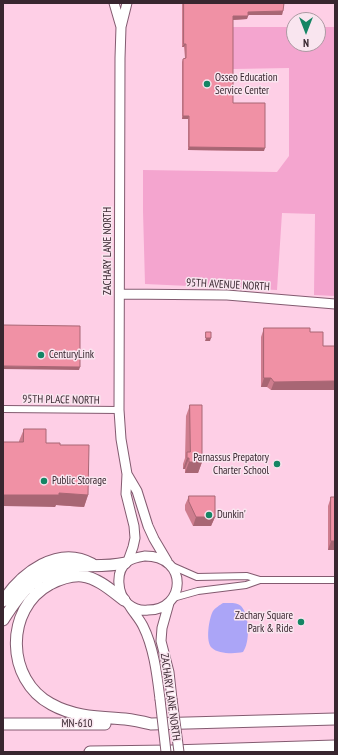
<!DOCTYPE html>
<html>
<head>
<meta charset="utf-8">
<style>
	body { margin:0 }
	#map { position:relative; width:338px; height:755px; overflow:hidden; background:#fecfe6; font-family:"PT Sans Narrow",sans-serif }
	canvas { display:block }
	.frame { position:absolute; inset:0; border:4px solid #38262f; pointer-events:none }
	.north { position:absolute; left:286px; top:12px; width:40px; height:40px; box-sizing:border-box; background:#f9e5ef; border:1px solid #ac99a2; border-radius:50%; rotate:180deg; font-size:11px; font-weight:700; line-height:16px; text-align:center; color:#38262f }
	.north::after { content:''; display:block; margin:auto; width:14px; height:18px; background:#158564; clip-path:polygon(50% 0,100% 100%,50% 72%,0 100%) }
</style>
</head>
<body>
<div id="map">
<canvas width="338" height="755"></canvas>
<div class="frame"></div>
<div class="north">N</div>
</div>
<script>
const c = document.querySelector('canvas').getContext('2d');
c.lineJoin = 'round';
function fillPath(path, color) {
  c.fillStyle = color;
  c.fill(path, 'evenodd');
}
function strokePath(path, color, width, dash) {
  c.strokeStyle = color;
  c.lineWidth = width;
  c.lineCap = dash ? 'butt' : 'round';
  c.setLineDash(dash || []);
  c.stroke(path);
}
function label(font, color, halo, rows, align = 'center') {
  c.font = font + ' "PT Sans Narrow",sans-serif';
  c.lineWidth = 3;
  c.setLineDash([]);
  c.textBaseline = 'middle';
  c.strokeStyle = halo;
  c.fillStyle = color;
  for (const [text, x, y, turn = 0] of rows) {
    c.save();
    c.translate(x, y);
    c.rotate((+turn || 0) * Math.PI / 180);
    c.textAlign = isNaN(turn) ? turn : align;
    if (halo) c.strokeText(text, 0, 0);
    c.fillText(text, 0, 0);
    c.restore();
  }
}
fillPath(new Path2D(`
	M233 27H294V44H318V27H335V296L314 295 315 214 282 213 277 290 145 284 143 211V170L277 172 289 156V68L233 69Z`), '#f4a5cf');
fillPath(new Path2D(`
	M223 603C229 603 237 602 241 606 250 615 250 643 243 652 235 654 218 654 212 648 205 642 209 618 213 611 215 608 220 605 223 603Z`), '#aba5f7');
const street = new Path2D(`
	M3 409 119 410
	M172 566 197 577 247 576 260 580H335
	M173 598 198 591 246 585 260 580`);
const secondary = new Path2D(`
	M114 3 121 27
	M127 3 121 27 120 58 119 410 121 439 127 474 126 494 134 526 135 538 133 547 128 561
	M120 294 227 295 335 304
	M127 474 137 491 148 526 154 539 167 561
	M145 556C189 556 186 610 148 610 141 611 133 608 128 604 117 594 115 571 127 562 132 558 139 557 145 556Z
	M169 603 162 628 161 641 169 672 172 699
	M129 605C133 612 139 618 143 626 154 648 157 675 160 699`);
const highway = new Path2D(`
	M124 600C112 591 98 578 82 576 71 575 60 579 50 584 4 609 6 680 51 704 74 717 99 717 125 719 134 720 143 722 151 724L335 719
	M3 601C22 573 58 545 92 564
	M3 620C21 592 37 570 73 566 91 565 108 567 125 563
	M3 724H105
	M90 752 171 751 335 746`);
strokePath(street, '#835b70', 8);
strokePath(secondary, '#835b70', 11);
strokePath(highway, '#835b70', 13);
strokePath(street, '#fff', 6);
strokePath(secondary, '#fff', 9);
strokePath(highway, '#fff', 11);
const secondaryBridge = new Path2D(`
	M160 699 166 752
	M172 699 179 752`);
strokePath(secondaryBridge, '#835b70', 11, []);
strokePath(secondaryBridge, '#fff', 9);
fillPath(new Path2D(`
	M182 3H284L282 15H248L247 19 233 20V103L264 151 188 150V119H182V62L183 59 185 58 184 47H182Z
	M264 328 310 332 323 346H335V390H271L267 387H261V337Z
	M190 405 202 462 198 473H185V469H183V464L185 458 186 416Z
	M24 429 46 443 60 445 88 495 84 507 56 505 55 507 19 442V441Z
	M189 496 215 517 211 526H193L185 510V505Z
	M331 497 335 550H328V506Z`), '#ce7d8e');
fillPath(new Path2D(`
	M283 11 282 15H247L248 12Z
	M233 16H248L247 19 232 20Z
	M184 44H186L184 47H182Z
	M183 116H189L188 119H182Z
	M189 147 265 148 264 151 188 150Z
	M206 338H211L210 341H205Z
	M3 366 80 367 79 370 3 369Z
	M264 378H271L267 387H261Z
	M335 381V390H271L274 382Z
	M187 458H189L185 469H183Z
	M189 462H202L198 473H185Z
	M59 493 88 495 84 507 56 505 55 507 3 506V495Z
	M196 517H215L211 526H193Z
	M331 541H335V550H328Z`), '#a86674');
const building = new Path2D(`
	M184 3H284L283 11 248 12V16H233V103H265V148L189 147V116H183V59L186 58V44H184Z
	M3 325 80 326V367L3 366Z
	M264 328H310V332H323V346H335V381L274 382 271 378H264Z
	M206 332H211V338H206Z
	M190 405H202V462H189V458H187V452H190Z
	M24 429H46V443H60V445H89L88 495 59 493V495H3V442H23Z
	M189 496H215V517H196L189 502Z
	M331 497H335V541H331Z`);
fillPath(building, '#f091a5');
strokePath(building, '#a86674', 1);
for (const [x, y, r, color] of [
	[207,84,4,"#158564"],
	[41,355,4,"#158564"],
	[277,464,4,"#158564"],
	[44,481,4,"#158564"],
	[209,515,4,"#158564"],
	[301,622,4,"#158564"]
]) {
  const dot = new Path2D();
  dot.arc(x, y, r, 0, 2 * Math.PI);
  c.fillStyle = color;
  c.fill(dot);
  strokePath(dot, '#f9e5ef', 1.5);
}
label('11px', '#38262f', '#f9e5ef', [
	["Osseo Education",215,78],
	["Service Center",215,91],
	["CenturyLink",49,355],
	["Parnassus Prepatory",269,458,"right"],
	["Charter School",269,471,"right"],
	["Public Storage",52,481],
	["Dunkin'",217,515],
	["Zachary Square",293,616,"right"],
	["Park & Ride",293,629,"right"]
], 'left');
label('11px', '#38262f', '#f9e5ef', [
	["ZACHARY LANE NORTH",108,251,-90],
	["95TH AVENUE NORTH",228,285,3],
	["95TH PLACE NORTH",61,400,1],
	["ZACHARY LANE NORTH",170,697,82],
	["MN-610",77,724]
]);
</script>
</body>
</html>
